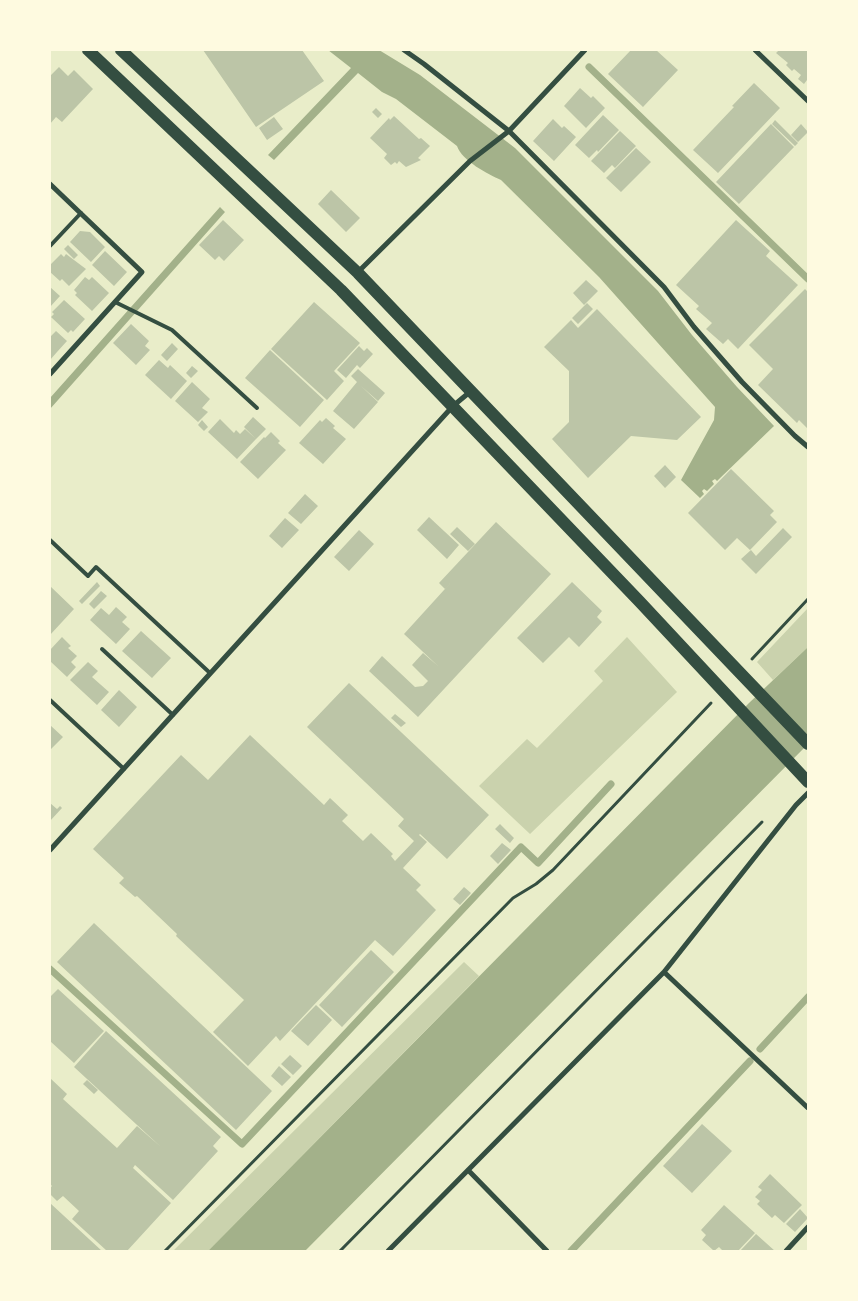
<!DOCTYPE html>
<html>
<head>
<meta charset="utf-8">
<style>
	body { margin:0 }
	#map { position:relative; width:858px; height:1301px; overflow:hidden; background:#e9edc9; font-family:Merriweather,serif }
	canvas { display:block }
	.frame { position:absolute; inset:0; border:51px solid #fefae0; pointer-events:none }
</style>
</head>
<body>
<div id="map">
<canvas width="858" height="1301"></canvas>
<div class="frame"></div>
</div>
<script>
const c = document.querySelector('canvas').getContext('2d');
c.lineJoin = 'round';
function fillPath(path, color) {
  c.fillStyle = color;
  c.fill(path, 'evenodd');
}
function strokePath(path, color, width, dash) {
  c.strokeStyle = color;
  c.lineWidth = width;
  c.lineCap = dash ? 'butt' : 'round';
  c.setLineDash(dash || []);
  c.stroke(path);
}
fillPath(new Path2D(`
	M808 608V647L773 680 757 662Z
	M627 637 677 692 530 834 479 786 527 739 537 748 603 681 594 671Z
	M464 962 479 976 208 1251H173Z`), '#cad2ad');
fillPath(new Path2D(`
	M328 50H379L420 75 515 148 658 291 692 335 737 387 774 426 717 481 715 479 712 481 714 484 707 491 704 489 702 491 704 494 700 498 681 480 714 420 715 407 599 277 501 180C488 174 462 161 457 146L396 99 382 92 358 73 274 160 268 155 351 68Z
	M220 207 225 212 50 409V398Z
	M808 647V744L305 1251H208L749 703Z`), '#a3b18a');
strokePath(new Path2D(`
	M589 67 808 279
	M50 969 242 1144 521 847 538 863 611 784
	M760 1049 808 997
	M571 1251 750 1061`), '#a3b18a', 7);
fillPath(new Path2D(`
	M203 50H302L324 81 256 127Z
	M631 50H656L678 70 643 107 608 74Z
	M779 50H808V81L807 80 804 84 798 79 801 75 794 69 792 71 786 65 788 63 776 53Z
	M59 67 68 76 74 70 93 89 62 122 56 117 50 124V76Z
	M754 83 780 108 718 173 693 150 734 107 732 106Z
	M580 88 591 98 593 96 605 108 586 128 564 106Z
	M376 108 382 114 378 118 372 112Z
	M603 115 619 130 598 152 597 150 589 158 575 145Z
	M394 116 419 139 421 138 430 146 418 158 421 160 406 167 399 161 397 164 395 162 391 165 384 158 387 154 370 138 389 118 390 120Z
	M274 117 283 129 267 140 259 128Z
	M553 119 562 128 564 126 576 137 554 161 533 141Z
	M775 120 798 143 795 146 772 124Z
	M771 124 794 147 739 204 716 182Z
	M801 124 808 132 798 142 791 135Z
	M620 131 636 146 615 168 612 165 604 173 591 161Z
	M636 148 651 162 621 192 606 178Z
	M331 190 360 218 346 232 318 204Z
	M223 220 244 240 224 261 219 256 215 260 199 245Z
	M736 220 770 251 766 256 798 285 738 349 728 339 723 344 706 329 712 323 696 309 699 306 676 285Z
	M80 231 90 232 105 247 91 262 70 242Z
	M68 245 78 255 74 259 64 249Z
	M105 251 127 272 114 286 92 265Z
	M61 254 64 257 66 254 86 269 69 286 62 279 60 281 50 272V265Z
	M85 277 89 280 92 277 109 293 92 311 75 295 77 293 74 290Z
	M586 280 598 291 584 305 573 293Z
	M50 287 60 296 50 307Z
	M805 289 808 292V429L799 420 797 423 758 385 773 369 749 345Z
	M64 300 85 319 73 332 71 330 68 333 51 317 54 314 52 312Z
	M314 302 360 343 334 371 344 381 327 400 271 349Z
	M587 303 593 309 578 324 572 318Z
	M597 309 701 417 677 440 631 436 588 478 552 439 569 422V371L544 347 571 320 578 328Z
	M131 324 149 341 145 346 150 350 136 365 113 343Z
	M56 331 67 341 57 352 53 348 57 352 50 360V337Z
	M172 343 178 349 167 361 161 355Z
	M359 346 364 351 367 348 373 354 360 368 357 365 346 378 337 370Z
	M270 350 324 400 300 427 245 378Z
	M159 360 168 368 170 365 187 381 171 399 145 375Z
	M192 366 198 371 191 378 186 373Z
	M358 369 385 393 378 401 361 386 378 402 354 429 333 411 357 382 351 376Z
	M192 382 210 399 202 408 208 412 198 422 175 401Z
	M253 417 266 429 256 439 244 427Z
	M326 418 335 426 333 428 346 439 323 464 299 443 320 420 322 422Z
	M220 419 234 433 236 430 240 434 245 429 256 439 237 459 208 432Z
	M202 420 208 427 204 431 198 425Z
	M271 432 280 441 278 443 286 450 258 479 240 462 264 437 265 438Z
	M665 465 676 477 665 488 654 476Z
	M731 469 774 511 770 515 777 522 750 550 737 538 725 550 688 513Z
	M305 494 318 506 301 524 288 513Z
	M429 517 459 545 447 559 417 530Z
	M285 518 299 530 282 548 269 536Z
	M496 522 551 574 418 717 369 671 382 656 415 687 423 686 428 681 412 665 423 653 438 666 404 634 454 579 445 589 439 583Z
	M457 527 475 544 468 551 450 534Z
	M783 528 792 537 756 574 741 559 751 550 756 556Z
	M359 530 374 544 349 571 334 557Z
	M97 582 100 586 82 604 79 601Z
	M572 582 602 611 597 617 602 622 579 647 569 637 543 663 517 638Z
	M50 586 74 609 50 635Z
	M101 591 107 596 94 609 89 604Z
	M116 607 127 617 122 622 130 629 116 644 90 620 101 608 109 615Z
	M141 631 171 658 152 678 122 651Z
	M62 637 71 646 68 648 77 656 71 662 76 667 67 677 50 661V650Z
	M88 662 98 671 92 677 109 692 97 705 70 680Z
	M349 683 489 815 447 859 420 834 419 835 427 842 403 868 421 885 416 890 436 910 393 956 375 940 280 1041 276 1036 248 1066 213 1032 244 1000 176 936 177 934 137 896 135 897 119 883 124 878 93 849 181 755 208 780 250 735 324 805 330 798 348 815 342 821 363 841 371 833 393 854 391 856 395 861 414 841 398 826 404 819 307 727Z
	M119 690 137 707 119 727 101 710Z
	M395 714 406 723 401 727 391 718Z
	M50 725 63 737 50 750Z
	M50 803 57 809 60 806 62 808 50 821Z
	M500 824 514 838 510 843 495 829Z
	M502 843 511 850 498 864 490 856Z
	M464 887 471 893 460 905 453 899Z
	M94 923 272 1091 236 1130 57 962Z
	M371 950 394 972 342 1027 319 1005Z
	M58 989 104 1031 74 1063 50 1041V997Z
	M316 1005 332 1020 308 1046 291 1031Z
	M106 1031 221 1137 213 1146 218 1151 173 1200 135 1165 133 1168 171 1203 127 1251H107L72 1219 79 1211 63 1196 57 1201 50 1194V1188L52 1186 50 1184V1078L67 1094 63 1099 117 1148 137 1126 161 1147 74 1067Z
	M290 1055 302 1066 293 1075 281 1064Z
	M279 1066 291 1077 282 1086 271 1076Z
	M87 1080 98 1090 94 1094 83 1084Z
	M702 1124 732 1151 692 1193 663 1166Z
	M770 1174 802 1205 784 1223 775 1215 772 1218 757 1204 760 1201 755 1197 762 1190 758 1187Z
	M50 1203 102 1251H50Z
	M724 1205 755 1233 738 1251H723L719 1247 714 1251 702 1240 706 1235 701 1230Z
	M800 1209 808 1218 795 1232 786 1224Z
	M756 1234 775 1251H740Z`), '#bcc5a7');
strokePath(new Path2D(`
	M752 659 808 599
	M165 1251 513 898 536 884 553 870 711 703
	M340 1251 762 822`), '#344e41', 3);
strokePath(new Path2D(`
	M50 246 81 213
	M115 302 172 330 257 408
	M50 540 88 576 96 567 210 673
	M102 649 173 715
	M50 700 124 769`), '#344e41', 4);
strokePath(new Path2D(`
	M404 50 424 64 509 131 664 287 694 327 742 382 795 436 808 447
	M755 50 808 101
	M50 184 142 272 50 374
	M359 271 470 161 509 131 585 50
	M50 850 453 406 471 391
	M664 972 808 1108
	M468 1170 547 1251
	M388 1251 664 972 796 805 808 793
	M786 1251 808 1227`), '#344e41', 5);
strokePath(new Path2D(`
	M88 50 341 290 640 602 808 782
	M121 50 358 273 808 744`), '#344e41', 12);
</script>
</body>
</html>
